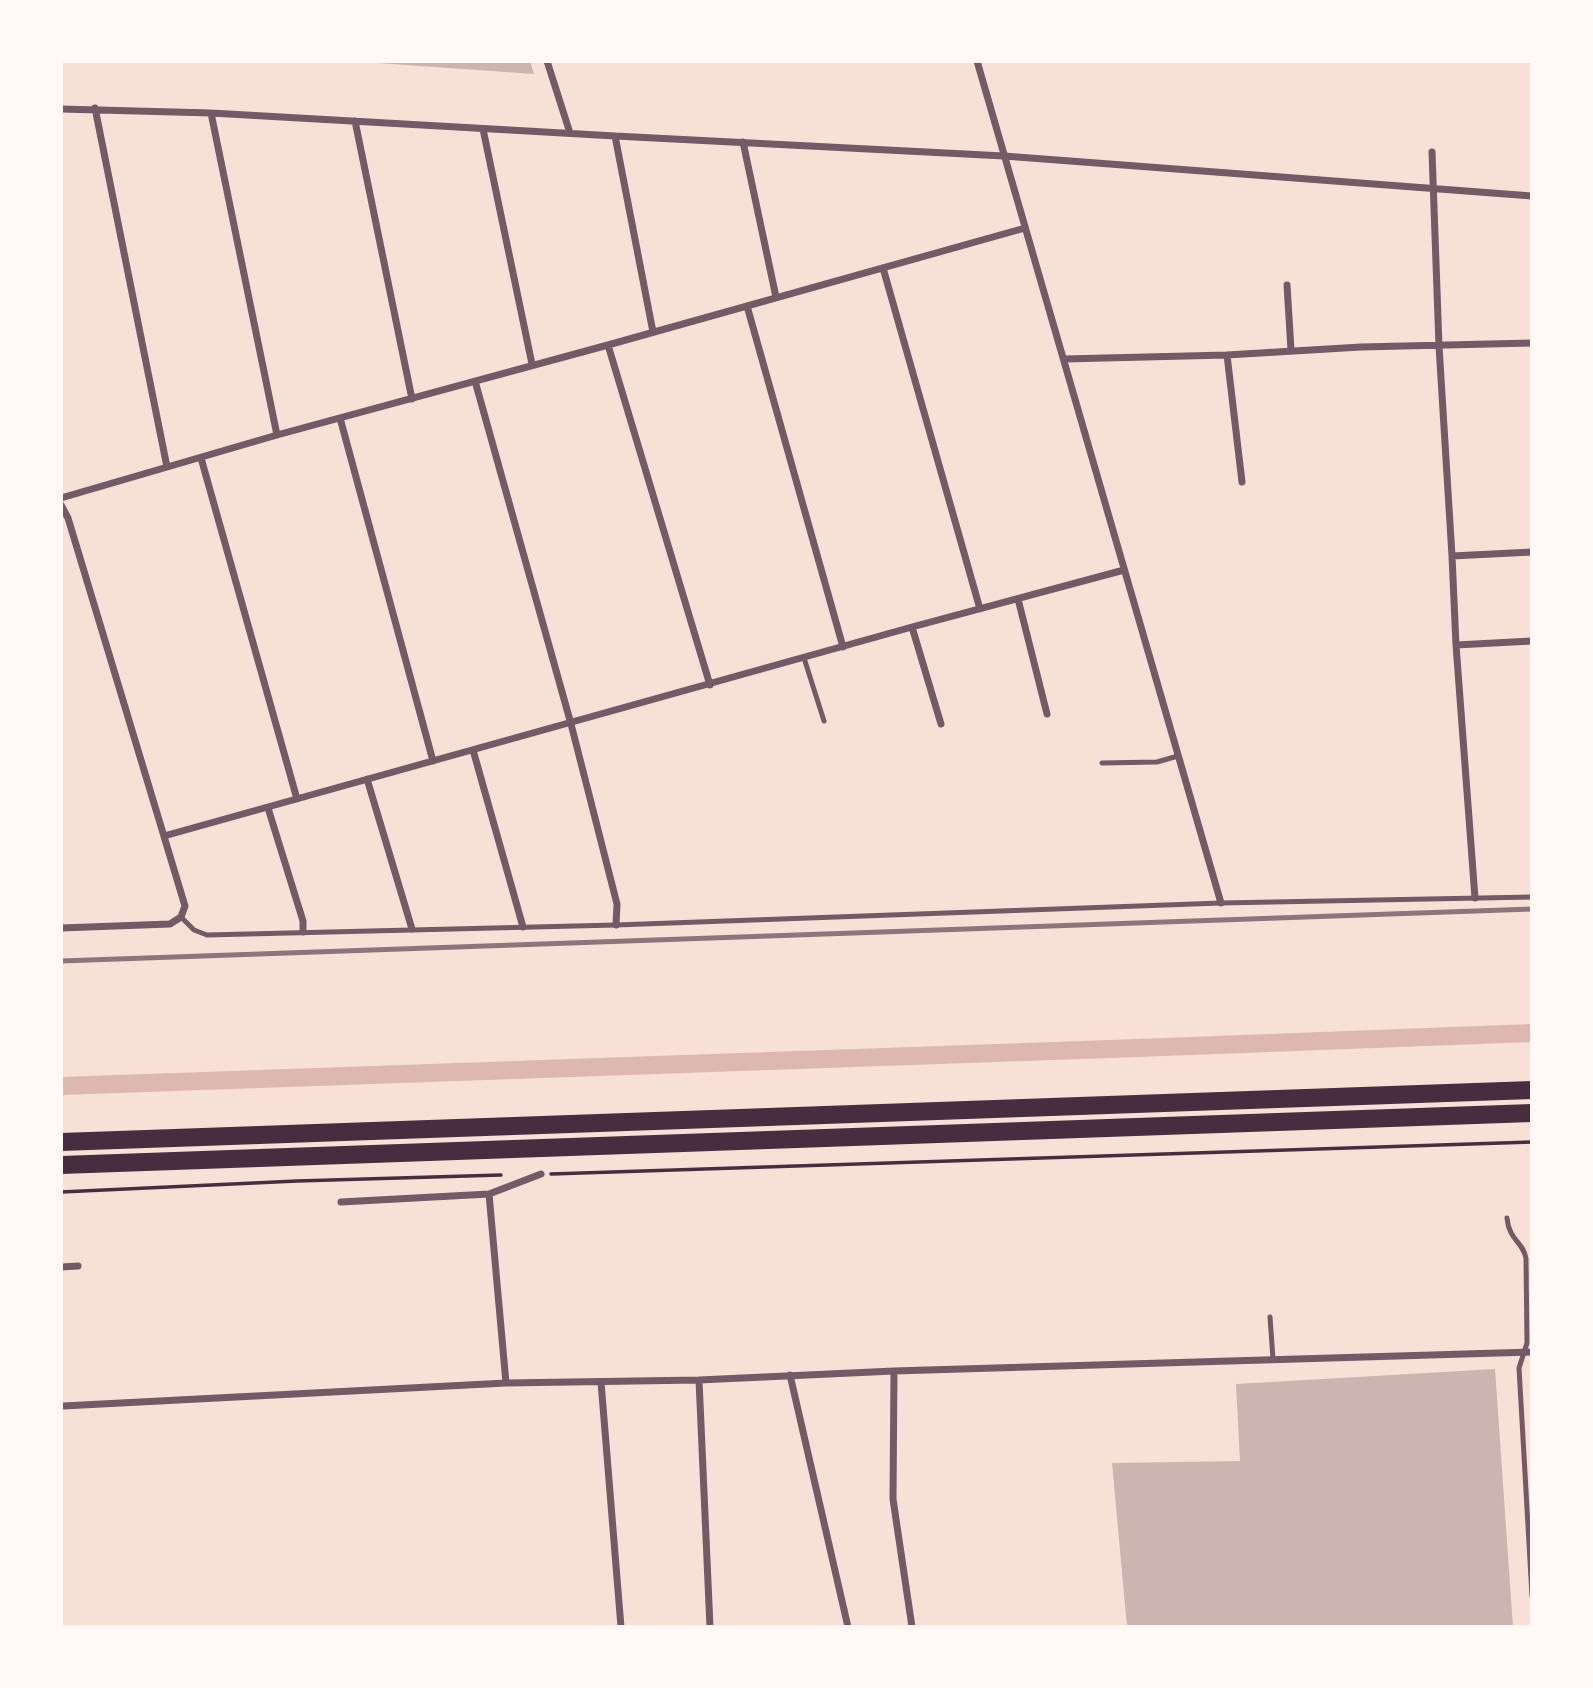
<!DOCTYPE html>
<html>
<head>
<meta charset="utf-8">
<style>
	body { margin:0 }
	#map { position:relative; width:1593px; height:1688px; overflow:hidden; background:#f7e1d7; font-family:"Noto Sans",sans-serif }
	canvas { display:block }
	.frame { position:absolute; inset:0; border:63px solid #fffaf5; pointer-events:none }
</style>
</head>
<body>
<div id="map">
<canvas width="1593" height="1688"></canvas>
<div class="frame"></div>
</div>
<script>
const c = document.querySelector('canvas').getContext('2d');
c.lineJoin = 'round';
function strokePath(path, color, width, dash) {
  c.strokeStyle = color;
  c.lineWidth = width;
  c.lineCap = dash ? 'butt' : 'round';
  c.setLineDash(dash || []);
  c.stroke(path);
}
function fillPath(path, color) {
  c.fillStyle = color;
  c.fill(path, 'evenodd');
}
strokePath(new Path2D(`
	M61 1086 1138 1048 1532 1033`), '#dcb8b0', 18);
fillPath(new Path2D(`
	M377 61H530L534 74 377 63Z
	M1495 1369 1513 1627H1127L1112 1463 1240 1461 1236 1384Z`), '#ccb4b1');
strokePath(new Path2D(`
	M551 1174 1532 1142
	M61 1192 297 1181 501 1175`), '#4a2c40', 3.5);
strokePath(new Path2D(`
	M804 658 824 721
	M1102 763 1157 762 1178 756
	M181 917 194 930 207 935 616 925 1221 903 1532 897
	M1507 1218C1509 1241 1524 1242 1526 1259L1527 1343 1519 1368 1532 1596
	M1270 1317 1273 1359`), '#755966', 5);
strokePath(new Path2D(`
	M547 61 570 133
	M977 61 1221 903
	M95 108 167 467
	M61 109 211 113 615 136 1004 156 1532 196
	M211 113 277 435
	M355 121 412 399
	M483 129 532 364
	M615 136 653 332
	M743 142 776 297
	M1432 152 1439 346 1452 556 1456 645 1475 898
	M883 268 980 609
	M1287 285 1291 350
	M747 306 843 647
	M608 345 710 685
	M1227 355 1242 482
	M1064 359 1227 355 1361 347 1532 343
	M475 381 571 724 617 904 616 925
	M340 418 433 761
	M201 458 297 799
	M61 498 277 435 608 345 1025 228
	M61 505 68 518 185 906 181 917 170 924 61 928
	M1452 556 1532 552
	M1018 599 1047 714
	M912 627 941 724
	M1456 645 1532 641
	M473 750 523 927
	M367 779 412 929
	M268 808 303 921V932
	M164 836 912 627 1124 570
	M489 1194 506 1383
	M341 1202 489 1194 541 1174
	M61 1267 78 1266
	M894 1371 893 1499 912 1627
	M790 1375 848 1627
	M699 1380 710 1627
	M601 1382 621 1627
	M63 1406 506 1383 699 1380 894 1371 1532 1352`), '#755966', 7);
strokePath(new Path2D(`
	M61 1142 1532 1090
	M61 1165 1532 1113`), '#4a2c40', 18);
strokePath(new Path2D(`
	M61 961 1532 909`), '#8f747c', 5);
</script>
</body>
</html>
